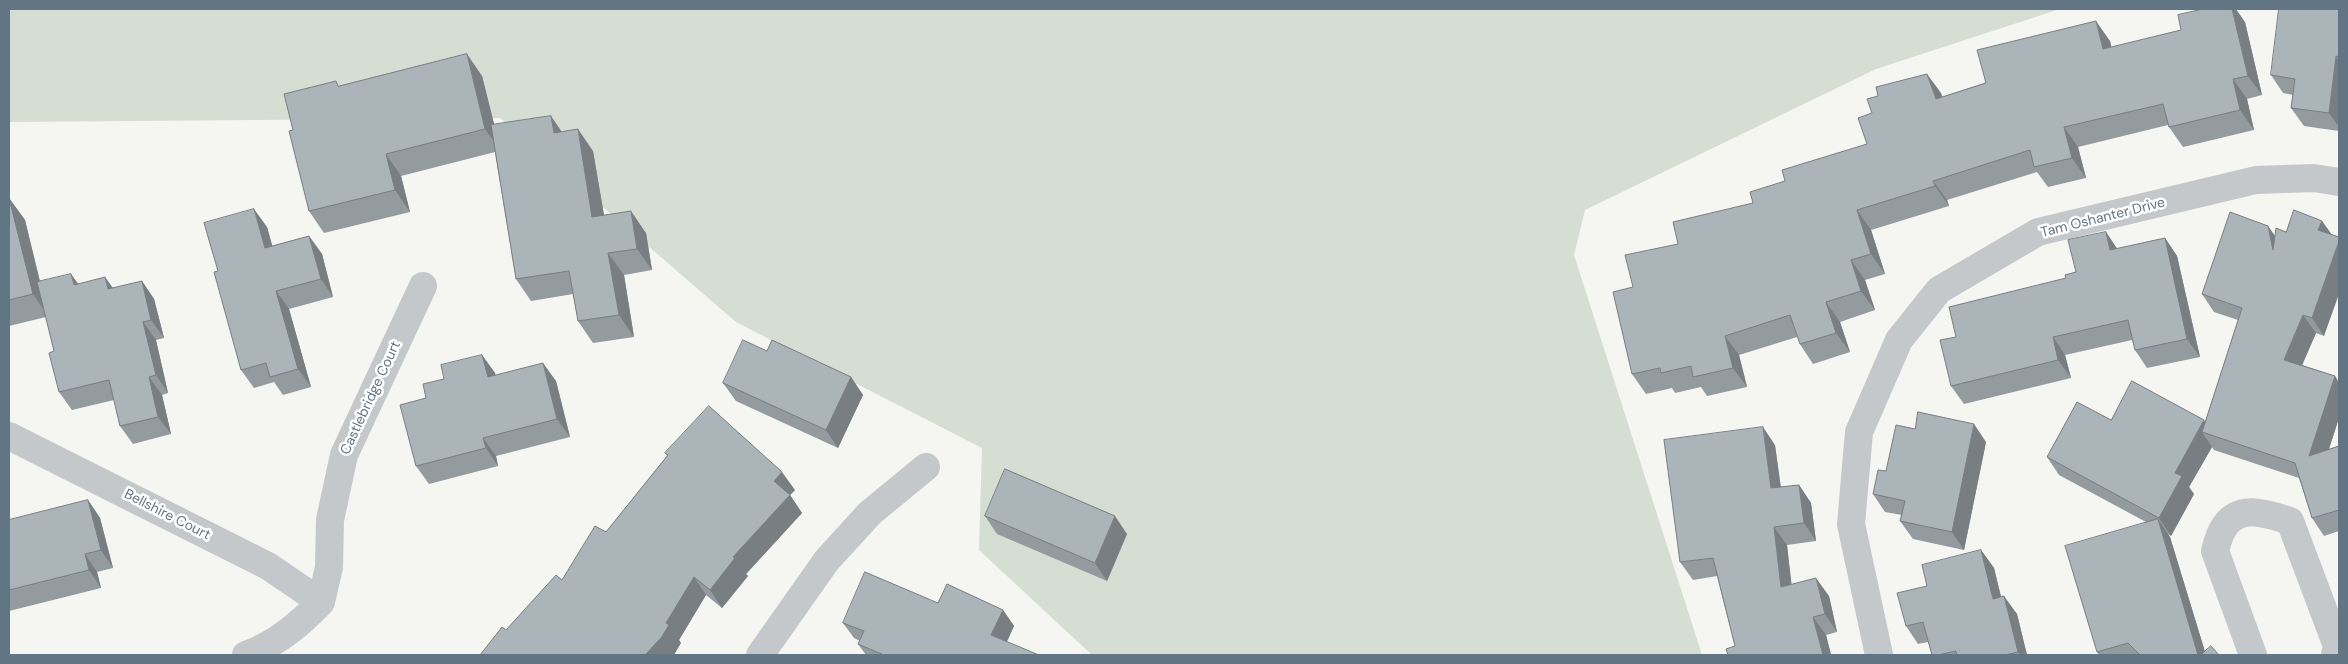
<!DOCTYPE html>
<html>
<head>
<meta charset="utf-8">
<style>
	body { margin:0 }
	#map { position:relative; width:2348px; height:664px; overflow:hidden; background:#f5f5f1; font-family:"DM Sans",sans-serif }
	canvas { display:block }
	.frame { position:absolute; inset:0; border:10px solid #627585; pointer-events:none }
</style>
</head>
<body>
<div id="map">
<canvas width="2348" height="664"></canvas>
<div class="frame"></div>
</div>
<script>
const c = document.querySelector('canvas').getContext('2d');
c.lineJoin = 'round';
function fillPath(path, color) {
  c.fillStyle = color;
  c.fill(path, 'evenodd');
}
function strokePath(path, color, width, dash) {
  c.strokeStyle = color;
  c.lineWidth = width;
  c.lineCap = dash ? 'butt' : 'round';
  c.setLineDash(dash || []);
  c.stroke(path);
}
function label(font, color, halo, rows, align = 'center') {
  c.font = font + ' "DM Sans",sans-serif';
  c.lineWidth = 5;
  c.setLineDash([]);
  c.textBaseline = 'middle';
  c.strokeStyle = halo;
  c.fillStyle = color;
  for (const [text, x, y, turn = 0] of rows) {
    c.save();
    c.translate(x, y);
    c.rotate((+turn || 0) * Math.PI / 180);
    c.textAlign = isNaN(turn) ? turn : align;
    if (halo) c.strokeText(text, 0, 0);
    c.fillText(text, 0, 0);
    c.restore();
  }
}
fillPath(new Path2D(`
	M9 9H2060L1876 69 1585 210 1574 255 1702 655H1092L979 550 982 448 736 322 500 118 9 122Z`), '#d6ddd2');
strokePath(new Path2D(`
	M9 436 268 566 321 602
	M321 602 329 567 330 520 344 455 423 286
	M246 655C276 644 299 625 321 602
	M760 655 827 560 870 513 926 467
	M1879 655 1851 524 1859 432 1899 340 1939 290 2038 232 2256 180 2314 178 2339 182
	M2253 655 2215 551C2217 544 2219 535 2223 529 2238 502 2268 514 2290 521L2337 646 2335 655`), '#c4c8cb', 28);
fillPath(new Path2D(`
	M2339 9V131L2304 126 2291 108 2293 95 2283 93 2271 75Z
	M2245 22 2262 95 2247 99 2254 130 2183 147 2169 127 2168 125 2078 147 2086 178 2048 187 2037 172 1947 200 1949 206 1871 230 1885 274 1865 280 1875 310 1840 322 1850 352 1813 364 1800 344 1797 337 1739 355 1747 387 1707 396 1701 387 1675 393 1672 388 1646 394 1632 374 1633 287 1678 244 1753 203 1785 181 1867 144 1941 93 1942 97 2110 41 2111 47Z
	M482 76 494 125 562 132 593 151 604 215 646 233 652 270 624 275 634 337 593 343 578 321 573 294 531 301 516 279 495 152 401 176 410 212 324 233 309 211 293 130 340 86Z
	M9 198 25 220 40 281 78 284 113 288 142 281 154 299 164 338 156 340 168 393 162 395 171 434 133 444 120 426 114 400 72 410 59 392 54 351 46 317 9 326Z
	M2322 221 2332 235 2324 336 2316 333 2302 365 2335 376 2339 383V418L2329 449 2339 446V531L2324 536 2312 518 2299 478 2214 450 2212 447 2189 487 2194 494 2171 536 2168 534 2170 537 2205 652 2219 655H2099L2097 652 2146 522 2059 475 2047 457 2111 420 2205 422 2238 320 2214 312 2202 294 2275 236Z
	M267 227 272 246 309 236 322 254 333 297 289 309 311 387 283 395 274 382 254 388 241 370 218 271Z
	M2106 232 2117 249 2165 238 2177 256 2200 357 2147 368 2135 350 2132 340 2065 355 2071 378 1964 404 1951 386 2066 278 2076 272Z
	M767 351 851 377 863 395 838 448 736 401 723 383Z
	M482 355 495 373V376L556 381 570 437 496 456 498 466 429 484 416 466 426 398 444 379Z
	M1986 442 1964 550 1913 539 1900 521 1902 515 1885 512 1873 494 1886 471Z
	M1775 445 1781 487 1799 485 1811 503 1816 541 1787 545 1791 584 1829 596 1837 632 1826 635 1831 655H1728L1735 646 1717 576 1693 580 1680 562Z
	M665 453 795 490 790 495 802 513 746 574 748 576 722 608 706 595 679 640 681 643 562 580 606 532 667 456Z
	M88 500 100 518 113 568 97 572 101 588 9 611V520Z
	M985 516 1127 534 1107 581 997 534Z
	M1981 550 1994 568 2001 597 2017 614 2027 655H1932L1928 642 1918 644 1906 626 1927 586Z
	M938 603 1003 610 1014 626 1007 642 1039 655H866L858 644 860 641 854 638 843 623Z`), '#939b9f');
fillPath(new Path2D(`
	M2232 9H2236L2245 22 2262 95 2248 76Z
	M2096 21 2110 41 2117 68 2103 49Z
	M467 54 482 76 501 151 485 129Z
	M2336 56 2339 61V127L2329 113Z
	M1927 74 1941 93 1949 119 1936 99Z
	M2233 79 2247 99 2254 130 2240 110Z
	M551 116 566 138 554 133Z
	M2064 127 2078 147 2086 178 2072 158Z
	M578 129 593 151 608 239 592 217Z
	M386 154 401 176 410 212 395 190Z
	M1933 181 1947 200 1949 206 1935 186Z
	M9 198 25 220 48 316 33 294Z
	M254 209 267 227 278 266 265 248Z
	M1857 210 1871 230 1885 274 1871 254Z
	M631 211 646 233 652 270 637 249Z
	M2322 221 2334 238 2318 230Z
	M2268 226 2280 243 2273 250Z
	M2106 232 2118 250H2110Z
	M309 236 322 254 333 297 321 279Z
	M2165 238 2177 256 2200 357 2187 339Z
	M2339 241V294L2324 336 2312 318Z
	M608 253 624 275 634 337 619 315Z
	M1851 260 1865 280 1875 310 1861 291Z
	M71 274 84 292 74 285Z
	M105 277 118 295 108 289Z
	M142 281 154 299 164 338 151 320Z
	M276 291 289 309 311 387 298 369Z
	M1826 302 1840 322 1850 352 1836 333Z
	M2303 315 2316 333 2297 377 2284 360Z
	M143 322 156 340 168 393 156 375Z
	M1725 336 1739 355 1747 387 1733 368Z
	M2053 337 2065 355 2071 378 2058 360Z
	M482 355 495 373 501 395 488 377Z
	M543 363 556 381 570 437 557 419Z
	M2335 376 2339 383V418L2321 473 2309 456Z
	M149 377 162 395 171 434 158 417Z
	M851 377 863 395 838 448 826 430Z
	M2204 420 2216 437 2202 432 2212 447 2189 487 2194 494 2171 536 2159 518 2175 473Z
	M1974 424 1986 442 1964 550 1952 532Z
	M1763 427 1775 445 1783 506 1771 488Z
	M483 438 496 456 498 466 486 448Z
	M782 472 795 490 790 495 802 513 746 574 748 576 722 608 710 590 733 557 774 481Z
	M1799 485 1811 503 1816 541 1804 523Z
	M88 500 100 518 113 568 101 550Z
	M1115 516 1127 534 1107 581 1095 563Z
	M2158 519 2170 537 2206 655H2198Z
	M1774 527 1787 545 1794 605 1781 587Z
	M1981 550 1994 568 2006 617 1993 599Z
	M85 554 97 572 101 588 89 570Z
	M694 577 706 595 679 640 681 643 674 655H645L666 623Z
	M1816 578 1829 596 1837 632 1825 614Z
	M2004 596 2017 614 2027 655H2020L2018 652Z
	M1003 610 1014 626 1002 651 991 635Z
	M1813 617 1826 635 1831 655H1823Z`), '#787e82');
const building = new Path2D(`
	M2203 9H2232L2248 76 2233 79 2240 110 2169 127 2163 104 2064 127 2072 158 2034 167 2030 150 1933 181 1935 186 1857 210 1871 254 1851 260 1861 291 1826 302 1836 333 1800 344 1790 315 1725 336 1733 368 1693 377 1691 366 1661 373 1660 368 1632 374 1613 292 1633 287 1625 255 1678 244 1673 222 1753 203 1750 192 1785 181 1782 170 1867 144 1858 118 1872 113 1867 99 1878 96 1876 87 1927 74 1936 99 1986 83 1977 50 2096 21 2103 49 2181 30 2178 15Z
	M2279 9H2339V57L2336 56 2329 113 2291 108 2295 79 2271 75Z
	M467 54 485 129 386 154 395 190 309 211 289 131 293 130 284 94 336 81 338 86Z
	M551 116 554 133 578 129 592 217 631 211 637 249 608 253 619 315 578 321 569 271 516 279 491 125Z
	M9 198 33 294 9 300Z
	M254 209 265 248 309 236 321 279 276 291 298 369 270 377 266 363 241 370 214 272 218 271 204 223Z
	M2294 210 2322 221 2318 230 2339 237V241L2312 318 2303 315 2284 360 2335 376 2309 456 2339 446V512V510L2312 518 2295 463 2202 432 2242 308 2202 294 2230 212 2268 226 2273 250 2276 228 2286 232Z
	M2106 232 2110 250 2165 238 2187 339 2135 350 2128 320 2053 337 2058 360 1951 386 1940 340 1956 337 1949 307 2066 278 2065 275 2076 272 2068 240Z
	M71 274 74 285 105 277 108 289 142 281 151 320 143 322 156 375 149 377 158 417 120 426 109 380 59 392 49 353 54 351 37 282Z
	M743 340 767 351 772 340 851 377 826 430 723 383Z
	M482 355 488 377 543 363 557 419 483 438 486 448 416 466 400 405 426 398 423 384 444 379 441 365Z
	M2132 381 2204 420 2175 473 2182 476 2159 518 2047 457 2077 402 2111 420Z
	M709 406 782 472 774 481 790 495 733 557 735 558 710 590 694 577 666 623 669 625 661 638 645 655H480L502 627 506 630 556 575 562 580 595 526 606 532 668 455 665 453Z
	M1918 412 1974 424 1952 532 1900 521 1905 501 1873 494 1878 470 1886 471 1896 425 1915 429Z
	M1763 427 1771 488 1799 485 1804 523 1774 527 1781 587 1816 578 1825 614 1813 617 1823 655H1728L1726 649 1735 646 1713 558 1680 562 1664 440Z
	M1005 469 1115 516 1095 563 985 516Z
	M88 500 101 550 85 554 89 570 9 590V520Z
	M2158 519 2198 655H2140L2128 643 2097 652 2065 546Z
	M1981 550 1993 599 2004 596 2018 652 2005 655H1957L1956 651 1938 655H1932L1923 622 1906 626 1897 593 1927 586 1922 565Z
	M865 572 938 603 947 584 1003 610 991 635 1039 655H884L858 644 864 631 843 623Z
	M2211 646 2219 655H2201Z`);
fillPath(building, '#abb4b9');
strokePath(building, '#787e82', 1);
label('14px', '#627585', '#fff', [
	["Tam Oshanter Drive",2103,218,-14],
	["Castlebridge Court",371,398,-65],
	["Bellshire Court",167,515,27]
]);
</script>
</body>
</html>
